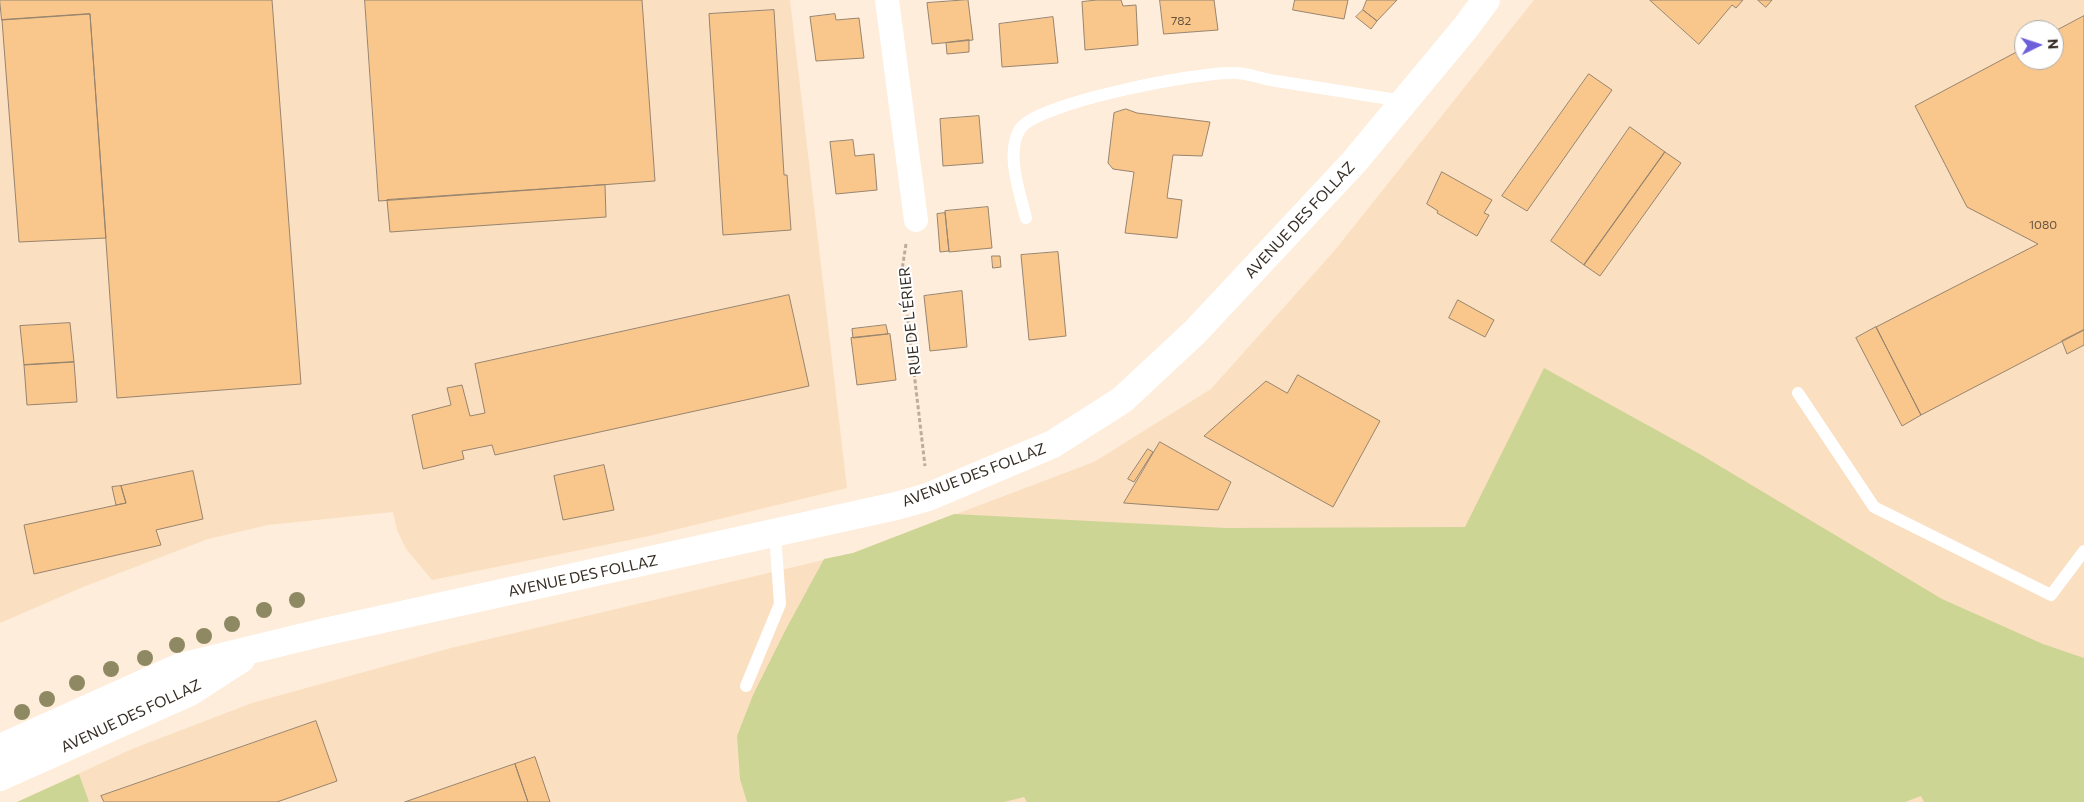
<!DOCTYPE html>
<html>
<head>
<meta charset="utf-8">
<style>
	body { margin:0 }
	#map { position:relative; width:2084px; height:802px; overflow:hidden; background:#feedda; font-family:Commissioner,sans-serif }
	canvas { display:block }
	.north { position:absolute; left:2014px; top:20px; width:50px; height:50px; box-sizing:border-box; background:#fff; border:1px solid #afaba8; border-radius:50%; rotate:86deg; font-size:14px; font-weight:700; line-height:20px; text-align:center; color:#362e25 }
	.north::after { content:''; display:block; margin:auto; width:18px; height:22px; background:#6d60da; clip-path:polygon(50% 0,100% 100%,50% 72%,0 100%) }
</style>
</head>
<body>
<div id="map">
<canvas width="2084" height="802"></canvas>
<div class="north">N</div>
</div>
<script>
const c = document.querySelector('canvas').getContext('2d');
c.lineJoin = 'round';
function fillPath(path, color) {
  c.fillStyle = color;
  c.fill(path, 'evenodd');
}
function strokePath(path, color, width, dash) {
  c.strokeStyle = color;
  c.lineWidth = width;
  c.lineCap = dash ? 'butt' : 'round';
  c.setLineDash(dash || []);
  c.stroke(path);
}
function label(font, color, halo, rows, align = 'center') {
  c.font = font + ' Commissioner,sans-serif';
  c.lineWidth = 4;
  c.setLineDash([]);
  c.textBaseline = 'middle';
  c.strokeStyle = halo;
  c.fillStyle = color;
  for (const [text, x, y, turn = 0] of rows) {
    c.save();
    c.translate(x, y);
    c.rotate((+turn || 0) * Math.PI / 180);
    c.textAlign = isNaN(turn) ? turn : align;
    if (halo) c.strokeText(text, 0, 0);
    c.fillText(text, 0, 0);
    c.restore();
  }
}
fillPath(new Path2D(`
	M0 0H790L847 488 649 536 432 580 406 549 397 530 393 512 268 525 208 539 83 587 0 623Z
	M1534 0H2084V802H17L132 749 252 703 451 648 853 553 1094 462 1211 389 1335 250ZM2024 30H2054V60H2024Z`), '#fbdfc1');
fillPath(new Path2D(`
	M1544 368 1698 453 1942 599 2043 644 2084 658V802H1924L1921 796 1905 802H1027L1024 797 1004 802H747L740 779 737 736 753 695 786 629 824 559 853 553 954 514 1226 528 1465 527Z
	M79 774 89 802H17Z`), '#cdd595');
const building = new Path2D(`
	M0 0H272L301 384 117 398 90 14 2 20Z
	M365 0H642L655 181 379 201Z
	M968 0 973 40 932 44 927 3Z
	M1097 0H1121L1123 6 1136 5 1138 45 1085 50 1082 2Z
	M1160 0H1214L1218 30 1164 34Z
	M1295 0H1348L1344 19 1293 10Z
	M1367 0H1397L1377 21 1363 10Z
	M1650 0H1743L1736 8 1732 5 1699 44Z
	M1758 0H1772L1766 7Z
	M774 10 784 175H787L791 230 723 235 709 14Z
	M1363 10 1377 21 1371 29 1356 17Z
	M90 14 106 238 19 242 2 20Z
	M835 14 836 20 859 18 864 58 816 61 810 17Z
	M2084 16V330L1921 415 1876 327 2038 244 1967 207 1915 106 2024 48V60H2054V32Z
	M1053 17 1058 63 1002 67 999 24Z
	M969 40V52L947 54 946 43Z
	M1589 74 1612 90 1527 211 1502 196Z
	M1126 109 1137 113 1210 122 1202 156 1173 155 1167 198 1182 200 1177 238 1125 233 1134 172 1113 169 1108 163 1114 113Z
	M979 116 983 163 943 166 940 119Z
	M1630 127 1665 152 1584 265 1551 241Z
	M853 140 855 156 874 154 877 190 836 194 830 142Z
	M1665 152 1681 163 1600 276 1584 265Z
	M1442 172 1492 200 1484 213 1489 215 1477 236 1437 213 1438 211 1427 204Z
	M605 185 606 217 390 232 387 200Z
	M988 207 992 248 949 252 945 211Z
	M945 213 949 251 940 252 937 214Z
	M1058 252 1066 336 1029 340 1021 255Z
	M992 256H1000L1001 267 993 268Z
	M962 291 967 347 930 351 924 296Z
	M789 295 809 386 495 455 492 445 462 451 464 459 423 469 412 415 451 405 447 388 462 385 470 416 485 413 475 364Z
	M1458 300 1494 320 1485 337 1449 318Z
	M70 323 74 362 24 365 20 326Z
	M886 325 888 334 853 338 852 329Z
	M1876 327 1921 415 1902 426 1856 338Z
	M2084 330V345L2067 354 2062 341Z
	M890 334 896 380 857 385 851 338Z
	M74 362 77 402 27 405 24 365Z
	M1298 375 1380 421 1333 507 1204 436 1266 381 1287 393Z
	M1160 442 1231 482 1218 510 1124 503Z
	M1148 449 1153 452 1134 482 1128 479Z
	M604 465 614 510 563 520 554 476Z
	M193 471 203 519 156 530 161 545 34 574 24 525 126 503 121 486Z
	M121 486 126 503 116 505 112 487Z
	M316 721 337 781 277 802H104L101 796Z
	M535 757 550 802H528L515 764Z
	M515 764 528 802H405Z`);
fillPath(building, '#f9c68c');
strokePath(building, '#98856f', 1);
strokePath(new Path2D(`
	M906 244 902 270 925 466`), '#bbad9d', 3, [4, 2.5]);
strokePath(new Path2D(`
	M1026 218C1020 194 1005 153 1020 129 1036 103 1201 71 1235 73 1248 73 1262 79 1276 81 1318 88 1361 94 1403 101
	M1798 393 1874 507 2051 595 2084 551
	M746 686 780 604 775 533`), '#fff', 12);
strokePath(new Path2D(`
	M887 0 916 220`), '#fff', 24);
strokePath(new Path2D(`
	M0 748 180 667 324 632 896 506 928 497 1053 444 1122 400 1195 332 1354 162 1466 27 1486 0
	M0 777 190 692 241 659`), '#fff', 28);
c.fillStyle = '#8e8962';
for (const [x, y] of [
	[297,600],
	[264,610],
	[232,624],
	[204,636],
	[177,645],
	[145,658],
	[111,669],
	[77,683],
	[47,699],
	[22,712]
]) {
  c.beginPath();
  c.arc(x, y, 8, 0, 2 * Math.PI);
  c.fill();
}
label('12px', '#67543f', null, [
	["782",1181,21],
	["1080",2043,225]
]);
label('15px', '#362e25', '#fff', [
	["AVENUE DES FOLLAZ",1300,220,-47],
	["RUE DE L'ÉRIER",910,321,-96],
	["AVENUE DES FOLLAZ",974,475,-21],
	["AVENUE DES FOLLAZ",583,576,-12],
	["AVENUE DES FOLLAZ",131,716,-25]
]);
</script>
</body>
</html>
